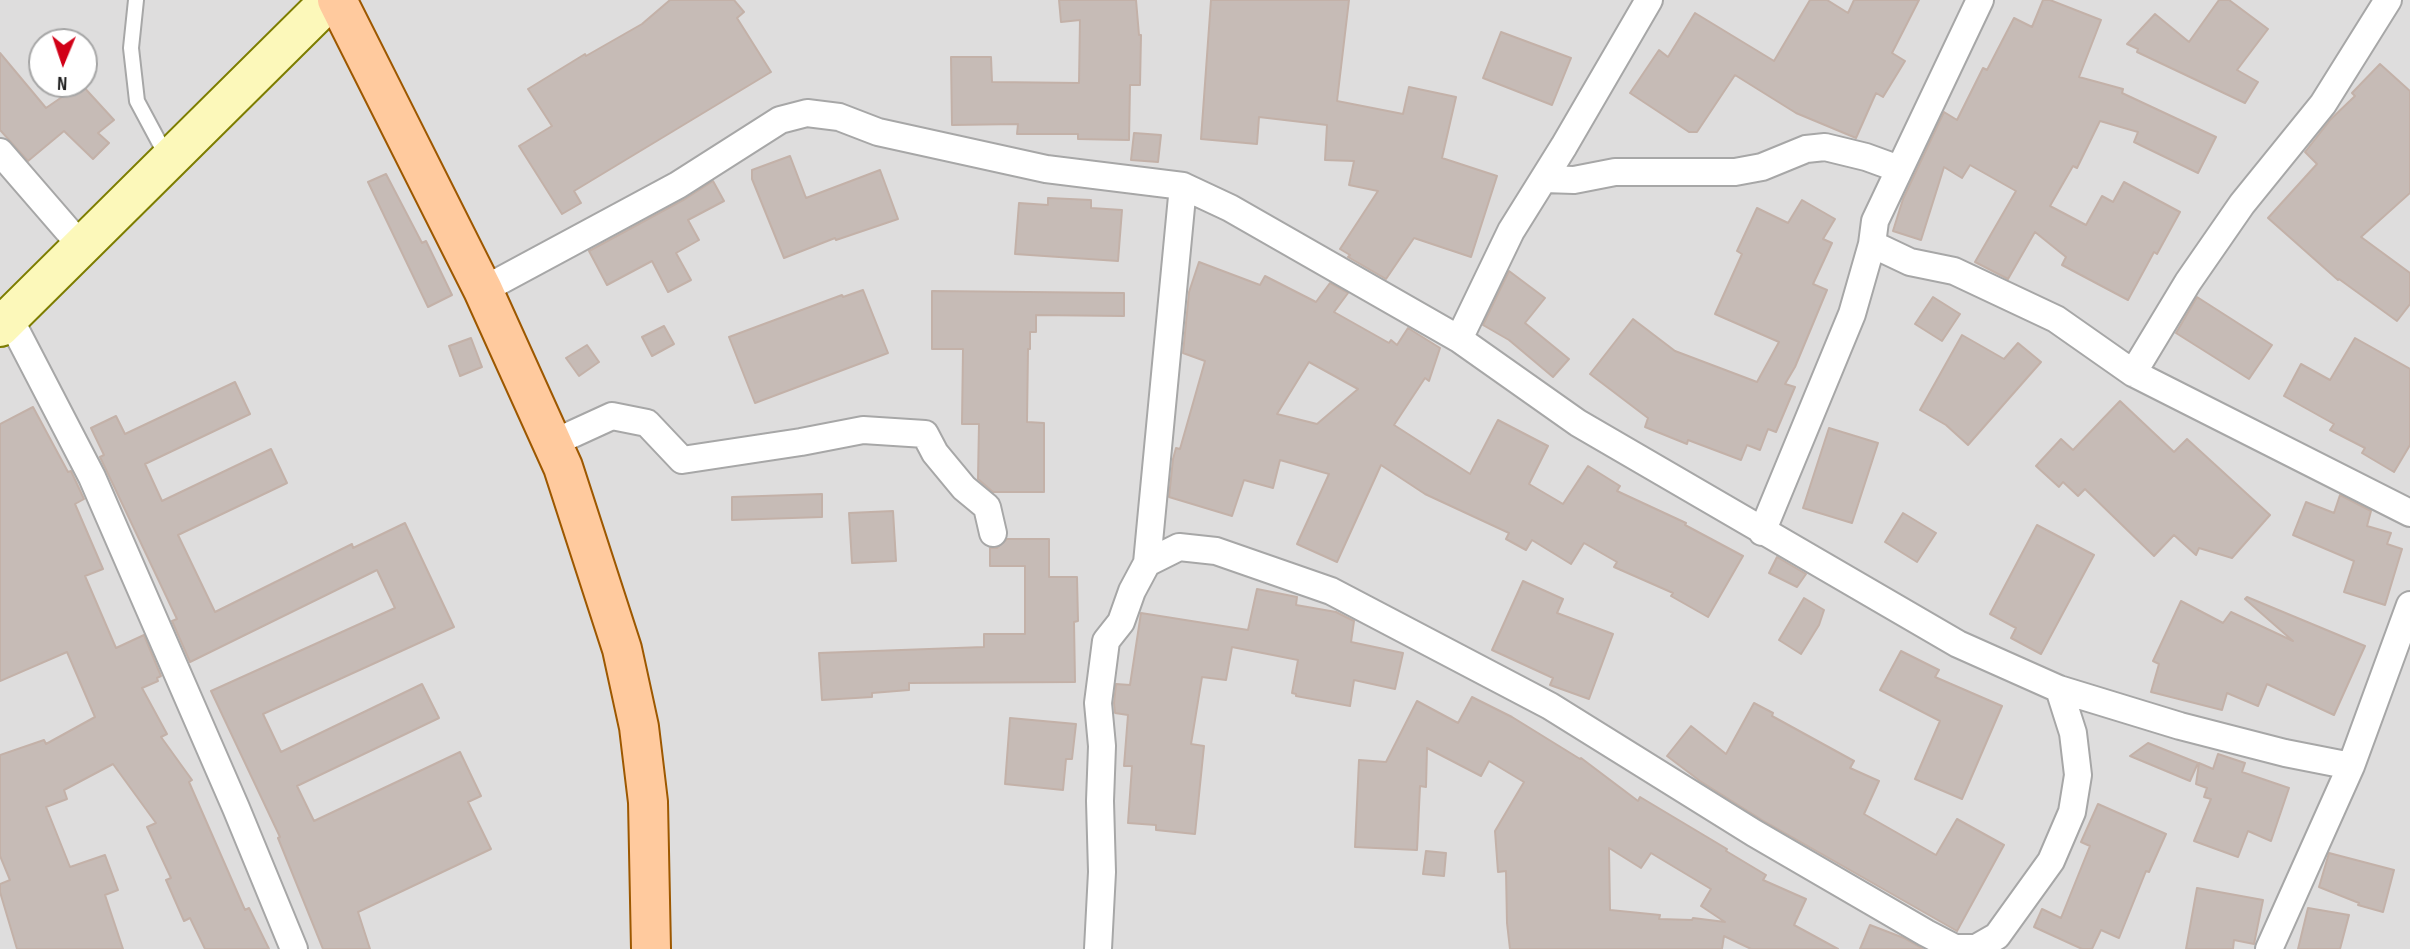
<!DOCTYPE html>
<html>
<head>
<meta charset="utf-8">
<style>
	body { margin:0 }
	#map { position:relative; width:2410px; height:949px; overflow:hidden; background:#f1ece7; font-family:"Sofia Sans Condensed",sans-serif }
	canvas { display:block }
	.north { position:absolute; left:28px; top:28px; width:70px; height:70px; box-sizing:border-box; background:#fff; border:2px solid #a6a6a6; border-radius:50%; rotate:182deg; font-size:19px; font-weight:700; line-height:28px; text-align:center; color:#202020 }
	.north::after { content:''; display:block; margin:auto; width:24px; height:32px; background:#d10017; clip-path:polygon(50% 0,100% 100%,50% 72%,0 100%) }
</style>
</head>
<body>
<div id="map">
<canvas width="2410" height="949"></canvas>
<div class="north">N</div>
</div>
<script>
const c = document.querySelector('canvas').getContext('2d');
c.lineJoin = 'round';
function fillPath(path, color) {
  c.fillStyle = color;
  c.fill(path, 'evenodd');
}
function strokePath(path, color, width, dash) {
  c.strokeStyle = color;
  c.lineWidth = width;
  c.lineCap = dash ? 'butt' : 'round';
  c.setLineDash(dash || []);
  c.stroke(path);
}
fillPath(new Path2D(`
	M0 0H2410V949H0ZM42 42H84V84H42Z`), '#dedddd');
const building = new Path2D(`
	M670 0H734L744 12 737 18 771 72 574 191 581 203 562 214 519 146 552 126 528 89 585 54 586 56 642 24Z
	M1059 0H1136L1139 35H1141L1140 85H1130L1129 140 1078 139V134H1017L1018 124 952 125 951 57H991L992 82 1079 83 1080 20 1061 22Z
	M1211 0H1349L1337 101 1403 114 1409 87 1456 97 1442 158 1497 176 1471 257 1414 238 1386 279 1348 257 1350 255 1340 249 1378 191 1349 185 1354 161 1325 160 1327 125 1259 117 1257 144 1201 139Z
	M1810 0H1827L1848 13 1854 0H1919L1892 53 1905 61 1883 97 1876 93 1856 138 1796 113 1735 75 1697 132H1689L1630 93 1659 50 1668 57 1695 13 1774 61Z
	M2043 0H2050L2101 20 2079 77 2123 89 2122 93 2216 137 2198 173 2134 142 2138 132 2100 121 2077 168 2073 166 2050 206 2086 225 2102 196 2113 202 2124 182 2180 212 2157 254 2154 252 2128 300 2062 265 2066 257 2035 232 2008 279 1975 262 2016 191 1970 165 1962 178 1944 167 1921 240 1893 231 1903 199 1944 112 1957 120 1983 68 1987 70 2014 18 2032 27Z
	M2219 0H2229L2268 29 2237 70 2258 82 2245 103 2137 52 2138 49 2127 44 2155 14 2189 42Z
	M1501 32 1571 58 1552 105 1483 78Z
	M0 53 46 108 81 84 114 120 98 133 109 143 93 159 64 131 28 161 0 130Z
	M2380 64 2410 91V193L2361 237 2410 273V304L2397 321 2339 279 2338 280 2268 218 2317 164 2305 152 2331 119 2355 96 2352 93Z
	M1134 133 1161 135 1158 162 1131 160Z
	M790 156 806 198 880 170 898 219 836 240 835 238 784 258 752 179V170Z
	M386 174 422 243 426 241 452 295 428 307 368 182Z
	M713 181 724 201 688 220 699 240 676 253 691 280 668 292 652 261 607 285 589 251 685 199Z
	M1048 198 1091 200V208L1122 210 1118 261 1015 254 1019 203 1048 205Z
	M1802 200 1835 219 1823 239 1832 243 1813 284 1827 290 1795 367 1785 384 1795 387 1776 432 1768 429 1760 450 1747 445 1741 460 1688 440 1687 444 1645 427 1648 418 1590 374 1633 319 1675 351 1757 382 1779 342 1715 314 1742 254 1737 251 1757 208 1788 223Z
	M1199 262 1260 285 1265 276 1316 302 1330 283 1348 293 1334 312 1389 343 1391 340 1397 345 1408 328 1440 348 1429 381 1425 378 1394 425 1470 474 1498 420 1548 446 1529 484 1563 504 1588 466 1620 486 1617 491 1686 523 1685 525 1743 556 1708 617 1671 596 1673 593 1614 567 1617 562 1584 543 1571 564 1532 540 1526 550 1506 539 1509 533 1425 494 1381 465 1337 562 1297 544 1329 474 1280 460 1273 488 1244 480 1232 516 1169 497 1173 459 1176 448 1180 449 1205 361 1183 353 1189 292ZM1309 362 1358 389 1317 424 1277 414Z
	M1509 271 1545 298 1525 323 1569 359 1553 377 1509 340 1483 325Z
	M863 290 888 353 755 403 729 337 842 295 843 297Z
	M932 291 1124 293V316L1036 315V332H1030V349H1028L1027 422 1044 423V492H993L978 479 979 424H962L963 349H932Z
	M1933 297 1960 314 1942 341 1915 324Z
	M2197 297 2272 345 2249 379 2176 333Z
	M664 326 674 344 652 356 642 337Z
	M1962 335 2004 359 2018 343 2041 362 1968 445 1946 425 1920 410Z
	M471 338 482 367 460 376 449 346Z
	M2355 338 2410 369V445L2394 472 2362 453 2365 448 2330 430 2334 424 2284 396 2301 364 2330 380Z
	M587 345 599 362 579 376 566 358Z
	M235 382 250 414 145 464 162 501 271 449 287 483 178 535 215 612 352 544 353 548 405 523 454 627 263 714 281 752 422 684 439 718 297 786 314 821 460 752 481 796 468 802 491 849 358 912 370 949H323L278 838 280 837 211 691 395 608 377 570 190 662 172 621 177 619 100 457 104 455 91 428 116 416 125 434Z
	M2120 401 2174 452 2187 439 2270 515 2232 558 2199 548 2196 555 2174 535 2154 556 2085 489 2078 496 2063 482 2059 487 2036 466 2061 439 2073 450Z
	M33 407 68 472 71 471 84 499 75 504 103 569 85 576 116 648 144 635 161 676 157 678 158 681 142 688 167 734 161 737 192 780 189 782 245 910 249 908 269 949H205L190 918 184 921 166 880 171 878 147 827 156 823 113 764 64 790 67 799 46 807 70 867 105 855 118 890 105 895 123 949H17L0 892V884L10 880 0 856V755L44 740 46 744 95 717 67 652 0 681V424Z
	M1829 428 1878 443 1852 523 1803 508Z
	M822 494V517L732 520V497Z
	M2340 495 2371 511 2367 526 2391 533 2387 544 2402 549 2385 605 2344 592 2354 561 2293 535 2306 502 2334 513Z
	M893 511 896 561 852 563 849 513Z
	M1903 513 1936 533 1917 562 1885 542Z
	M2037 525 2094 555 2041 654 2011 638 2016 628 1990 614Z
	M1007 539H1049V577H1077L1078 621 1074 622 1075 682 909 683V690L872 693V697L822 700 819 653 984 647V634H1025V566H990V548H997Z
	M1777 557 1806 574 1797 587 1769 573Z
	M1523 581 1563 599 1557 613 1613 634 1589 699 1550 685 1553 678 1492 650Z
	M1257 589 1297 597 1296 605 1336 612 1354 621 1351 642 1403 653 1395 689 1354 680 1350 706 1296 696V694L1292 693 1298 660 1232 647 1226 680 1202 677 1191 744 1204 746 1195 834 1156 830V825L1128 823 1132 766H1124L1128 715 1115 713 1114 703 1116 684 1130 685 1141 613 1248 630Z
	M2247 597 2365 646 2334 715 2267 684 2258 706 2227 693 2222 710 2151 692 2159 664 2153 661 2181 601 2223 623 2231 612 2293 641 2245 599Z
	M1804 598 1824 610 1819 625 1801 654 1779 640Z
	M1901 651 1939 670 1935 677 2002 706 1962 799 1915 779 1940 721 1880 690Z
	M1472 697 1512 717 1580 759 1581 758 1638 801 1640 797 1727 849 1726 851 1766 875 1763 880 1806 899 1794 925 1838 949H1751L1724 936 1722 949H1510L1507 923 1506 871 1498 872 1495 831 1524 782 1489 761 1481 776 1427 748 1426 787 1420 786 1417 850 1355 847 1359 760 1386 762 1417 701 1458 723ZM1609 848 1641 868 1651 853 1711 889 1701 906 1725 922 1693 918 1692 920 1659 919 1660 915 1610 910Z
	M1754 703 1773 713 1772 716 1854 761 1850 768 1879 781 1864 814 1936 855 1957 819 2004 845 1957 931 1762 820 1700 781 1667 756 1691 726 1726 754Z
	M1010 718 1076 724 1072 759H1066L1063 790 1005 784Z
	M2148 743 2198 763 2190 781 2130 756Z
	M2218 754 2245 763 2242 772 2289 788 2271 841 2248 831 2238 857 2194 841 2211 799 2204 797 2207 788 2196 784 2199 763 2213 769Z
	M2098 804 2166 834 2149 872 2146 871 2119 938 2101 930 2092 949H2082L2034 927 2042 909 2061 918 2090 846 2081 842Z
	M1426 851 1446 853 1444 876 1423 874Z
	M2329 853 2394 870 2383 912 2358 905 2359 903 2319 887Z
	M2197 888 2263 900 2254 944 2234 940 2233 949H2186Z
	M2308 908 2349 915 2340 949H2298Z
	M1870 925 1904 938 1923 949H1860Z`);
fillPath(building, '#c6bbb6');
strokePath(building, '#c3b1a8', 2);
const service = new Path2D(`
	M136 0 131 48 137 101 167 157`);
const minor = new Path2D(`
	M0 152 83 248
	M1544 179 1574 180 1615 172H1735L1762 167 1806 149 1825 147 1866 157 1899 169
	M1872 244 1910 262 1954 271 2056 319 2133 373 2410 513
	M483 290 678 185 780 120 807 113 839 117 878 132 1046 169 1183 186 1230 208 1459 339 1578 423 1958 644 2059 689 2180 726 2285 753 2351 766
	M10 319 92 477 236 808 294 949
	M1459 339 1511 231 1564 146 1649 0
	M2133 373 2188 282 2242 204 2323 104 2388 0
	M553 443 612 416 647 423 682 460 801 442 863 430 925 434 935 453 964 488 987 507 993 533
	M1762 532 1852 314 1872 244 1875 221 1980 0
	M1147 563 1179 547 1216 551 1331 591 1550 706 1754 833 1926 933 1955 948H1976L1997 936 2051 861 2072 812 2078 775 2073 733 2059 689
	M1098 949 1102 872 1100 801 1102 746 1098 703 1106 641 1121 622 1132 591 1147 563 1183 186
	M2269 949 2351 766 2410 605`);
const secondary = new Path2D(`
	M0 327 330 0`);
const primary = new Path2D(`
	M337 0 483 290 563 467 622 649 639 727 648 802 651 949`);
strokePath(service, '#a7a7a7', 18);
strokePath(minor, '#a7a7a7', 30);
strokePath(secondary, '#7d7d01', 42);
strokePath(primary, '#9d5800', 42);
strokePath(service, '#fff', 14);
strokePath(minor, '#fff', 26);
strokePath(secondary, '#fcf8ba', 38);
strokePath(primary, '#ffca9e', 38);
</script>
</body>
</html>
